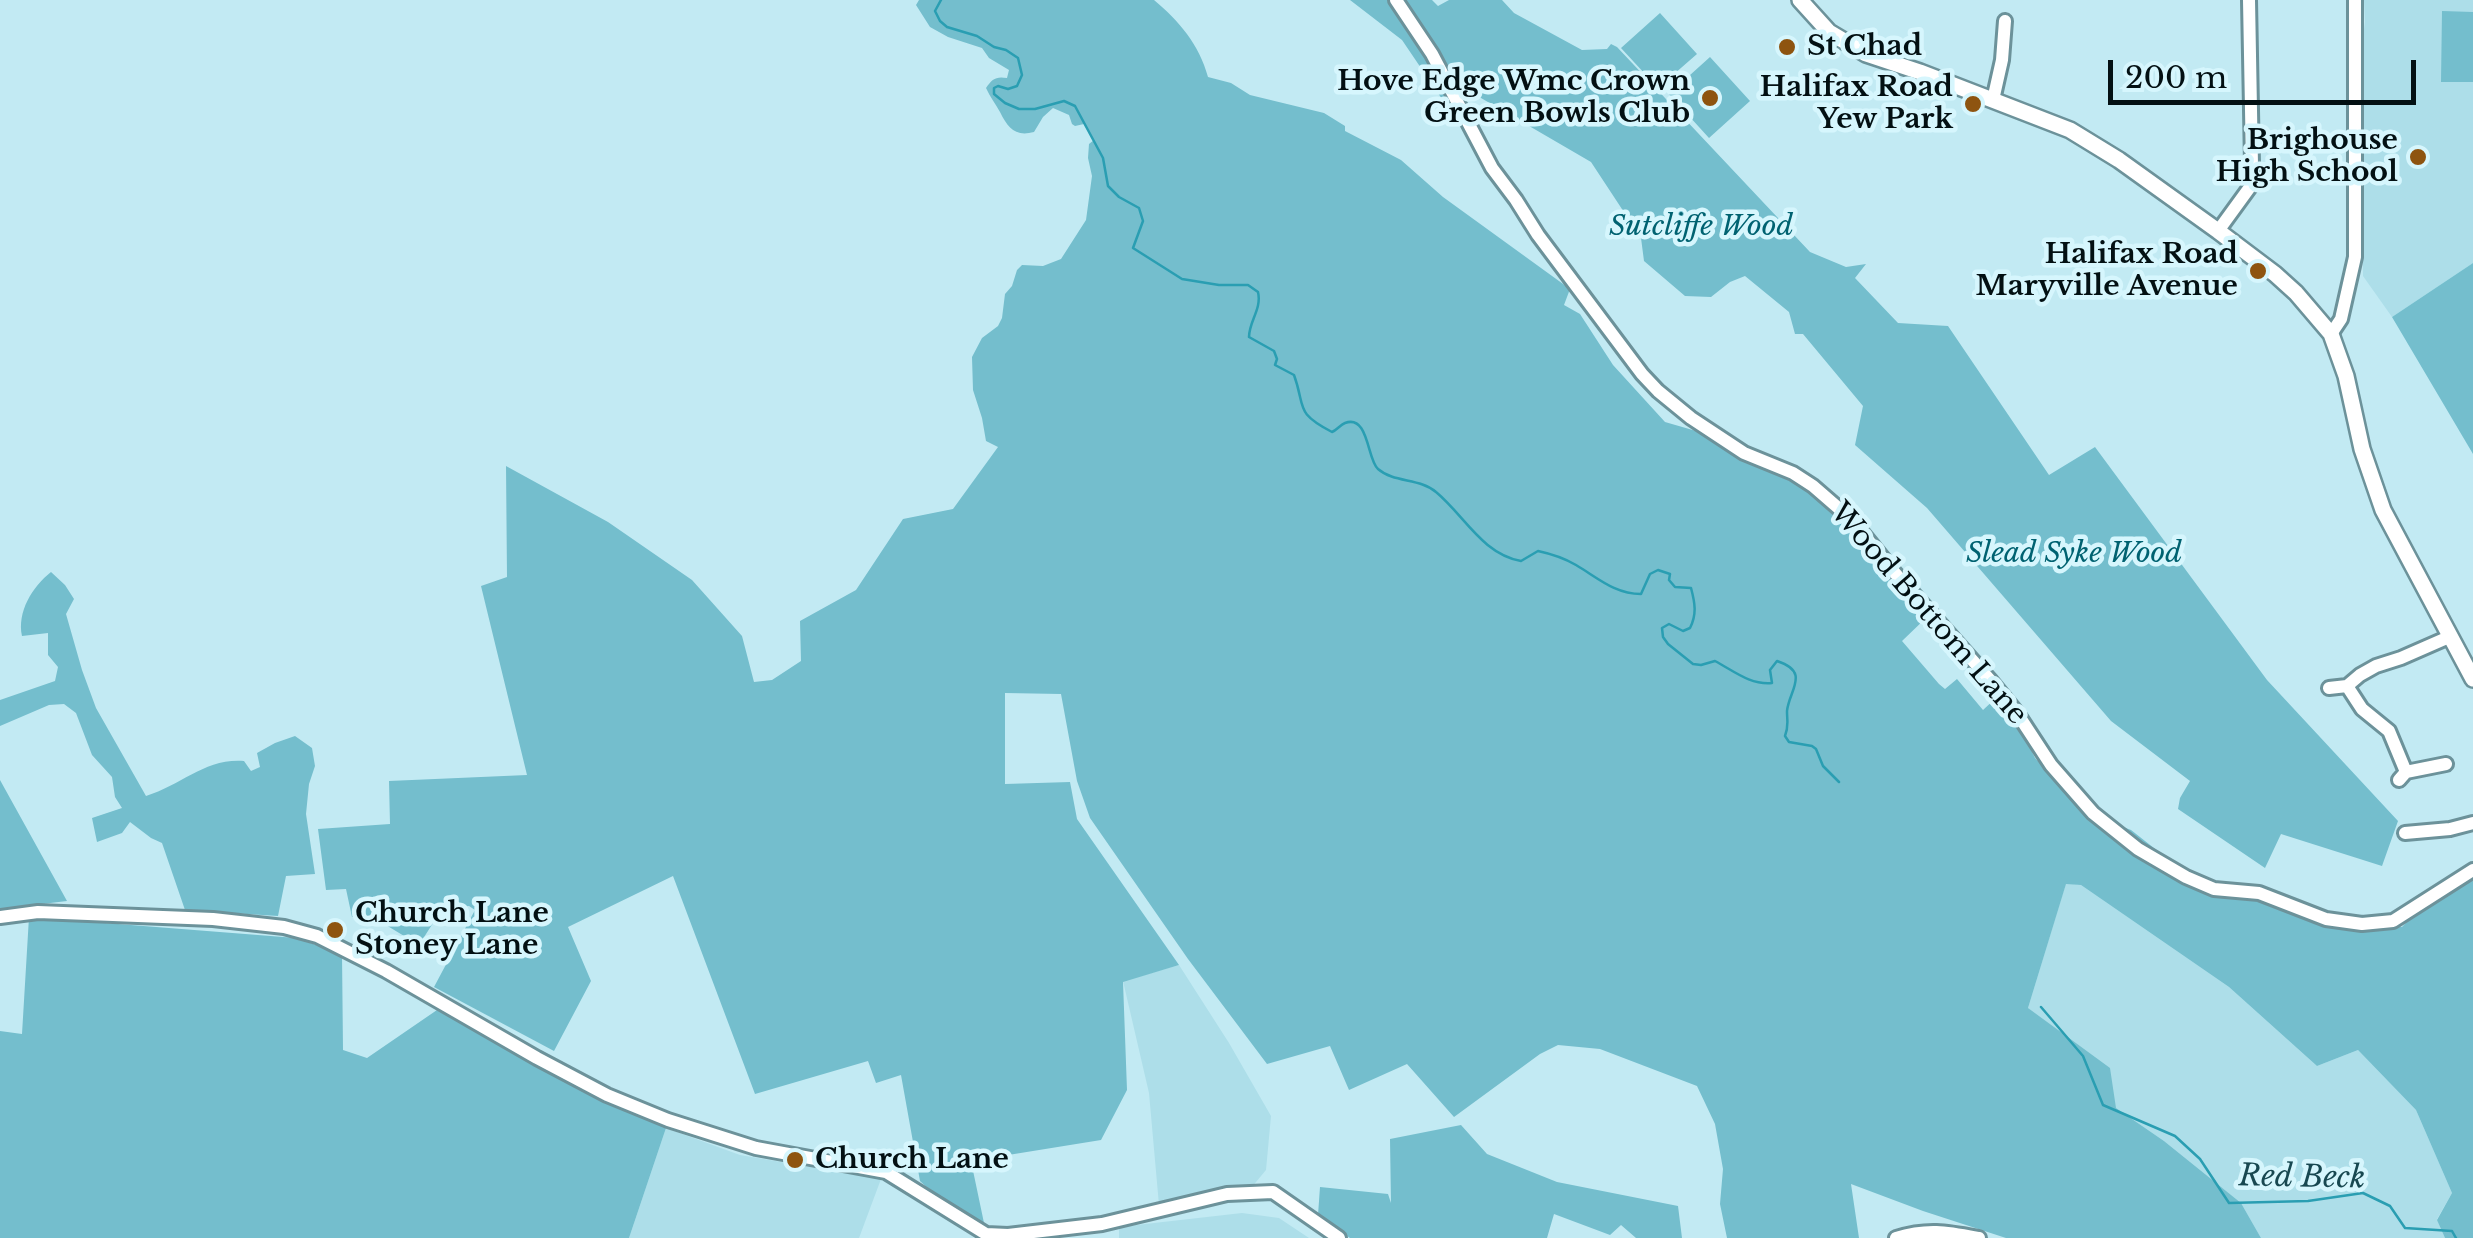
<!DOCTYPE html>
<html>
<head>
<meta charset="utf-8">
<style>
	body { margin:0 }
	#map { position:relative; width:2473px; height:1238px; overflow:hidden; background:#c2eaf3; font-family:"Libre Baskerville",serif }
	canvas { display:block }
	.scale { position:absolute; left:2108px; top:60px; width:308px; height:45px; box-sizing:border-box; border:5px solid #031013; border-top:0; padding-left:12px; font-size:30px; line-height:35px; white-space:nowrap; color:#031013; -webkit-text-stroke:8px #d6f6fd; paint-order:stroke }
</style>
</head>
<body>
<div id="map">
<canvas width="2473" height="1238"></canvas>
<div class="scale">200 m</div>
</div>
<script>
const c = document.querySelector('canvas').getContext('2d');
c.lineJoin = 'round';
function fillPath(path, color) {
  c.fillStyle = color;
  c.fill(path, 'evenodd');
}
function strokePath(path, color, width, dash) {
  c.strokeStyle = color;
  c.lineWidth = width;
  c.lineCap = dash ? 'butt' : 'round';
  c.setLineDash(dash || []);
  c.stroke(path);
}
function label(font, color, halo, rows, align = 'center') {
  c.font = font + ' "Libre Baskerville",serif';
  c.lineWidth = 9;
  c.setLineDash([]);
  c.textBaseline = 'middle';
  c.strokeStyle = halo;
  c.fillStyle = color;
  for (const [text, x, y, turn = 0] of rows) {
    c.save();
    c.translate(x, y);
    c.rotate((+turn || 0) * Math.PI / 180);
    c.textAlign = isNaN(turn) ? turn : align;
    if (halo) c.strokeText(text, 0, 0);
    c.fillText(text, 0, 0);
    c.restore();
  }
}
fillPath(new Path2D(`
	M2364 0H2473V263L2392 317 2363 276 2361 51 2365 22Z
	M2066 883 2081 885 2229 987 2317 1066 2358 1050 2416 1110 2452 1193 2437 1219 2445 1238H2261L2241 1203 2164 1141 2116 1108 2028 1008Z
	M1179 965 1229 1043 1271 1116 1266 1170 1251 1188 1159 1205 1149 1093 1123 981Z
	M666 1128 740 1155 881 1179 859 1238H629Z
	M1242 1213 1279 1218 1309 1238H1119V1227Z`), '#addee9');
fillPath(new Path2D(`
	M919 0H1154C1179 21 1199 44 1208 77L1231 83 1250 95 1324 113 1345 126V131L1401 160 1443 197 1570 289 1564 305 1580 314 1613 365 1665 422 1703 433 1757 467 1803 486 1839 514 1887 575 1927 617 1902 641 1939 684 1945 689 1957 679 1983 710 1997 697 2018 723 2035 758 2089 814 2131 830 2187 874 2323 922 2363 927H2402L2420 908 2473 876V1238H2445L2437 1220 2452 1193 2416 1110 2358 1050 2317 1066 2229 987 2081 885 2066 884 2028 1008 2110 1068 2116 1108 2164 1141 2241 1203 2261 1238H2006L1923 1211 1851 1184 1859 1238H1727L1720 1204 1723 1169 1715 1124 1697 1086 1600 1049 1558 1045 1540 1054 1454 1117 1407 1064 1349 1090 1330 1046 1267 1064 1188 959 1090 818 1077 781 1061 694 1005 693V784L1070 782 1077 819 1179 965 1123 982 1127 1090 1101 1140 971 1161 984 1223 951 1210 920 1181 901 1075 876 1083 868 1061 755 1094 673 876 568 927 591 981 554 1051 434 987 475 910 469 906 442 909 419 945 371 916 352 917 346 889 326 890 318 829 390 824 389 781 527 775 481 586 507 577 506 466 608 522 692 580 742 636 754 682 772 680 801 661 800 621 856 590 903 519 953 509 998 447 986 441 982 418 973 390 972 357 982 338 998 326 1002 318 1005 294 1012 286 1017 270 1022 265 1043 266 1061 259 1086 220 1092 176 1088 158 1089 144 1094 140 1084 124 1075 126 1072 124 1069 115 1053 108 1043 117 1034 132C1015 137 1008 128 1000 112 995 103 990 97 986 88 992 79 996 76 1007 78L1009 70 989 58 982 48 948 37 930 27 916 5Z
	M1350 0H1432L1438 6 1449 0H1502L1514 13 1582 50 1607 49 1611 44 1617 47 1810 252 1846 267 1866 264 1855 278 1898 323 1948 326 2049 475 2095 447 2267 680 2398 821 2382 866 2281 834 2265 868 2178 809 2180 798 2190 781 2111 721 1927 508 1855 445 1863 406 1803 334H1795L1789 312 1745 276 1730 282 1711 297 1685 296 1644 261 1641 238 1591 162 1469 91 1442 99 1402 40Z
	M2442 11 2473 12V82H2441Z
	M1660 13 1697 54 1658 88 1621 48Z
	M1710 57 1750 101 1709 138 1669 94Z
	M2473 263V454L2392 317Z
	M51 572 65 585 74 599 66 614 82 670 96 708 146 796C182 785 205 758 244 761L251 771 260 767 257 753 275 743 295 736 312 748 315 766 309 784 306 814 315 874 286 876 278 916 185 910 162 843 151 838 130 822 122 833 97 842 92 818 122 808 115 797 112 777 92 755 76 713 64 704 49 705 0 726V700L55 681 58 667 48 655V633L22 636C17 612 32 587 51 572Z
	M0 780 67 901 0 909Z
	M29 917 296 938 342 954 343 1050 367 1058 437 1010 570 1084 666 1128 629 1238H0V1031L22 1034Z
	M1461 1125 1487 1154 1557 1182 1678 1206 1682 1238H1636L1621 1225 1610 1235 1554 1214 1547 1238H1350L1318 1215 1320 1187 1388 1194 1391 1203 1390 1139Z`), '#74becd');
strokePath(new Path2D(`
	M941 0 935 11 940 21 947 27 977 36 994 47 1006 50 1018 58 1022 75 1017 86 1008 89 998 86 994 88V94L1005 103 1019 109H1035L1064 101 1075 106 1103 158 1108 186 1119 197 1139 208 1143 221 1133 248 1182 279 1219 285H1248L1258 292C1262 309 1249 321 1249 337L1274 351 1277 359 1275 365 1294 375C1306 408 1294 412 1332 432 1337 430 1340 425 1345 423 1369 414 1367 460 1378 469 1394 483 1420 478 1436 492 1464 515 1482 554 1521 561L1538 551C1552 554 1564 558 1576 565 1598 578 1615 594 1641 594L1650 574 1658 570 1670 574 1669 580 1675 587 1691 588C1695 603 1697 614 1690 628L1683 631 1669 624 1662 628 1663 637 1668 644 1693 664 1701 665 1715 661C1734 671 1750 685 1772 683L1770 670 1777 661C1811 672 1789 690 1787 711 1787 722 1789 726 1785 736L1789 742 1812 746 1816 749 1823 766 1839 782
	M2041 1007 2083 1056 2103 1105 2175 1136 2200 1159 2229 1203 2308 1201 2363 1193 2390 1206 2405 1228 2452 1231 2456 1238`), '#2a9eb2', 2.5);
const minor = new Path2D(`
	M1396 0 1432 54 1492 168 1516 200 1538 235 1642 374 1658 391 1691 418 1744 453 1793 473 1813 486 1851 519 1894 572 1990 680 2017 713 2051 765 2093 813 2138 849 2186 877 2214 889 2259 893 2326 919 2362 924 2393 921 2473 870
	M1993 100 2002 60 2005 21
	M2218 231 2250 187 2252 164 2249 0
	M2331 334 2341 319 2355 257V0
	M2347 686 2362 709 2389 731 2406 772
	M2329 688 2347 686 2360 675 2376 666 2401 658 2449 637
	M2399 780 2406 772 2446 764
	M2405 833 2450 829 2473 823
	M0 917 38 912 213 919 284 927 317 936 386 971 537 1058 607 1095 668 1120 756 1148 886 1172 986 1234 1008 1235 1102 1224 1227 1194 1273 1192 1339 1238
	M1896 1238C1928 1228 1947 1232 1979 1238`);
const major = new Path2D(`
	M1800 0 1829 32 1866 54 1920 72 2070 130 2119 160 2218 231 2275 274 2296 293 2331 334 2346 376 2362 449 2383 510 2473 679`);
strokePath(minor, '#6c929a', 18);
strokePath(major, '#6c929a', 20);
strokePath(minor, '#fff', 12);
strokePath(major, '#fff', 15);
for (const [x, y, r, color] of [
	[1787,47,10,"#8e5410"],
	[1710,98,10,"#8e5410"],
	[1973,104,10,"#8e5410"],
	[2418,157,10,"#8e5410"],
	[2258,271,10,"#8e5410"],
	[335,930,10,"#8e5410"],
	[795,1160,10,"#8e5410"]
]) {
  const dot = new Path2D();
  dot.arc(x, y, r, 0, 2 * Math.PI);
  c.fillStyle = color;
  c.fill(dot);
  strokePath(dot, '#d6f6fd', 4);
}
label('bold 28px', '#031013', '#d6f6fd', [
	["St Chad",1807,47,"left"],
	["Hove Edge Wmc Crown",1690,82],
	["Green Bowls Club",1690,114],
	["Halifax Road",1953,88],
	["Yew Park",1953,120],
	["Brighouse",2398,141],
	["High School",2398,173],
	["Halifax Road",2238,255],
	["Maryville Avenue",2238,287],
	["Church Lane",355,914,"left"],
	["Stoney Lane",355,946,"left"],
	["Church Lane",815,1160,"left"]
], 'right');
label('italic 28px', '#006271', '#d6f6fd', [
	["Sutcliffe Wood",1701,227],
	["Slead Syke Wood",2074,554]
]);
label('28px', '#031013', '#d6f6fd', [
	["Wood Bottom Lane",1928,614,49]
]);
label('italic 30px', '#184851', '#d6f6fd', [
	["Red Beck",2302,1178,1]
]);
</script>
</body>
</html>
